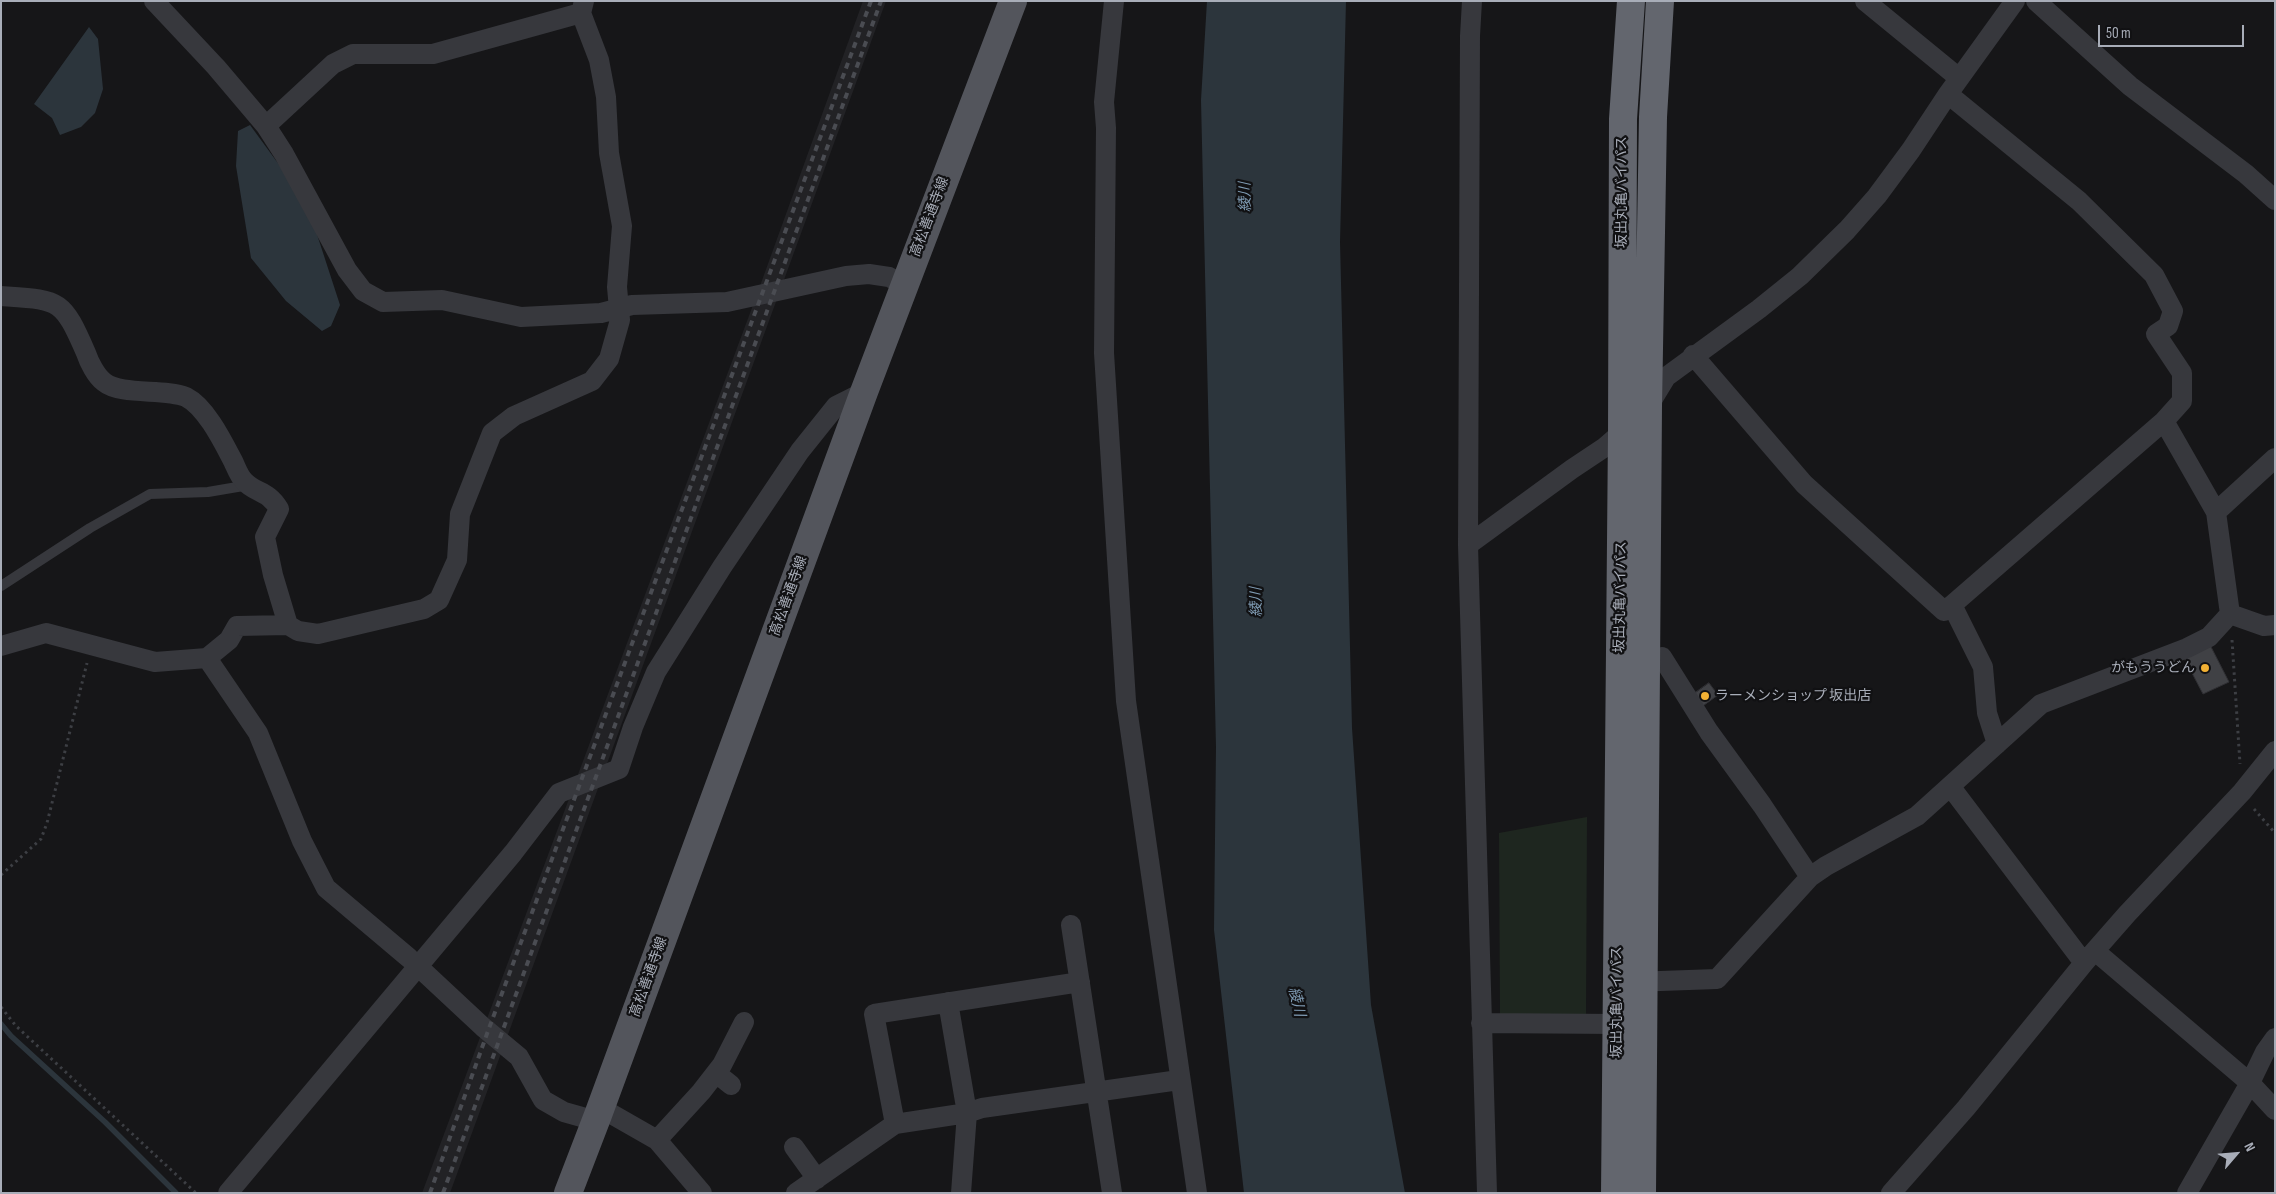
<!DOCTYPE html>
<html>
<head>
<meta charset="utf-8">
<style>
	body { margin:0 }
	#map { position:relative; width:2276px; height:1194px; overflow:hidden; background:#161618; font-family:"Sofia Sans Condensed",sans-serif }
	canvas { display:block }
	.frame { position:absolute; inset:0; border:2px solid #a8adb8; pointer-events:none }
	.north { position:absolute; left:2211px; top:1129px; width:50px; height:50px; -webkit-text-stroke:4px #111113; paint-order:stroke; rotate:63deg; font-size:14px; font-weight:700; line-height:20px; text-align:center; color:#a8adb8 }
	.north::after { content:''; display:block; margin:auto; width:18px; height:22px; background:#a8adb8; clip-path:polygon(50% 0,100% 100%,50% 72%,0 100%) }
	.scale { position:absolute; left:2098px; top:25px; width:146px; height:22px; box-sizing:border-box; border:2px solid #a8adb8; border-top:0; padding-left:6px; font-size:15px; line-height:18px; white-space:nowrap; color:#a8adb8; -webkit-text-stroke:4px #111113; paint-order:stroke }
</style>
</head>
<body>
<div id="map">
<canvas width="2276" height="1194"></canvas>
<div class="frame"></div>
<div class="north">N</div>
<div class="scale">50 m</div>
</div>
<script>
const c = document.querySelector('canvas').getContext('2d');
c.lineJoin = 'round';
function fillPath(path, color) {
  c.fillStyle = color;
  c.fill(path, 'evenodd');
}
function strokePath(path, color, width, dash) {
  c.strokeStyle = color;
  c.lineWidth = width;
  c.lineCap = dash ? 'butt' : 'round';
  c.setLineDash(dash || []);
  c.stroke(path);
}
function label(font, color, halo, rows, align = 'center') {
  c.font = font + ' "Sofia Sans Condensed","Noto Sans JP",sans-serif';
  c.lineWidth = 4.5;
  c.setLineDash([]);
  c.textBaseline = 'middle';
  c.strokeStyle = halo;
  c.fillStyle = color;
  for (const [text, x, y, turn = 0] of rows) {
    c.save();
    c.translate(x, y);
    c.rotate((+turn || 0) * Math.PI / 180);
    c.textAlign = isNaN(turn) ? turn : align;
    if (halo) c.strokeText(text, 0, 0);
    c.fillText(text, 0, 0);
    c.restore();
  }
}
fillPath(new Path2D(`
	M863 1H886L450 1193H422L756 297Z`), '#222225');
fillPath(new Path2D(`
	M1587 817 1586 1017H1500L1499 833Z`), '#1e261f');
fillPath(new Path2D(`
	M1207 1H1346L1340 242 1352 728 1371 1005 1405 1193H1244L1214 930 1216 747 1201 100Z
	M89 27 98 39 103 89 95 113 81 127 60 135 52 118 34 104Z
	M250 125 291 181 312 219 340 305 331 326 322 331 286 301 251 258 236 166 238 131Z`), '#2c353c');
strokePath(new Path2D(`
	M1 1024 11 1036 105 1122 176 1193`), '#2c353c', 5.5);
const building = new Path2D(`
	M2208 641 2229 682 2203 694 2182 654Z
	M1709 683 1718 695 1700 708 1691 696Z`);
fillPath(building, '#404145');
strokePath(building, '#303034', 1);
strokePath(new Path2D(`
	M2232 640 2240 764
	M2254 809 2275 833
	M1 875 41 839 47 823 87 663
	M1 1007 16 1026 196 1193`), '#3d3f44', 3, [2.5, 4]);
strokePath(new Path2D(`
	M1 586 90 528 150 494 208 492 249 485`), '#37383d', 10);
strokePath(new Path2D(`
	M154 1 216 67 266 126 284 154 347 270 363 291 383 302 442 300 521 317 601 313 632 305 727 302 846 276 869 274 889 277 905 285
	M584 1 581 13 599 60 606 97 609 153 622 226 617 287 620 320 609 359 592 381 514 416 492 433 460 514 457 560 439 600 424 609 318 634 298 631 288 625 237 626 229 640 207 658 258 733 302 841 326 888 409 958 483 1027 519 1057 543 1100 564 1112 596 1121
	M1114 1 1104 102 1106 128 1104 353 1126 701 1197 1193
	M1472 1 1470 36 1468 545 1487 1193
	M1865 1 1959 78
	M2036 1 2130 86 2246 174 2275 200
	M1948 94 2079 201 2154 275 2173 311 2168 326 2156 334 2182 373V401L2164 421 2216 512 2230 614
	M266 126 333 64 353 54H433L581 13
	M1 296C60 300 62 298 86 353 89 362 96 376 104 382 121 396 164 388 186 397 206 407 223 442 233 461 236 467 239 476 244 481 256 494 268 490 279 509L265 537 273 575 288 625
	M1693 355 1804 484 1944 611 1952 605 2164 421
	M1649 405 1666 377 1759 309 1800 276 1847 230 1877 196 1911 150 1948 94 2015 1
	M2216 512 2275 458
	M1468 545 1572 469 1605 447 1629 426
	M1952 605 1983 667 1987 713 1997 744
	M2230 614 2264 626 2275 625
	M1 646 46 633 155 662 207 658
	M1662 657 1709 732 1762 805 1810 877
	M1950 786 2084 963
	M1071 925 1112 1193
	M2095 951 2250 1083 2275 1110
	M1632 982 1717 979 1810 877 1826 866 1917 816 2041 704 2187 648 2209 637 2230 614
	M948 1002 967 1113 961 1193
	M1481 1023 1617 1024
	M716 1073 731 1085
	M601 1108 657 1140 702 1193
	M895 1124 874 1014 1080 982
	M657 1140 701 1092 722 1065 744 1022
	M794 1147 817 1179
	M228 1193 513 853 559 793 619 769 633 727 656 672 722 567 800 451 836 406 864 392
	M796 1193 895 1124 967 1113 982 1108 1179 1080
	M1891 1193 1966 1108 2084 963 2127 914 2242 792 2275 751
	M2187 1193 2250 1083 2265 1052 2275 1038`), '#37383d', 20);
strokePath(new Path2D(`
	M568 1193 598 1115 864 392 1013 1`), '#53555c', 28);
strokePath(new Path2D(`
	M1615 1193 1622 433 1623 119 1631 1
	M1642 1193 1648 406 1653 117 1660 1`), '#63666e', 28);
strokePath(new Path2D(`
	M430 1193 488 1031 871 1
	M443 1193 881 1`), '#4a4c52', 4, [6, 5]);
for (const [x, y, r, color] of [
	[2205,668,5,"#f2b134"],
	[1705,696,5,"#f2b134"]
]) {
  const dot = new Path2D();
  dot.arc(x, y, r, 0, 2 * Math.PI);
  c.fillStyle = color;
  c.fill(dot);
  strokePath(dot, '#111113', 2);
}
label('14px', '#a8adb8', '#111113', [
	["坂出丸亀バイパス",1622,192,-90],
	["高松善通寺線",930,217,-69],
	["高松善通寺線",789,596,-70],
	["坂出丸亀バイパス",1621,597,-89],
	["高松善通寺線",649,977,-70],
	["坂出丸亀バイパス",1617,1002,-90]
]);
label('14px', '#a8adb8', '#111113', [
	["がもううどん",2195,668],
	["ラーメンショップ 坂出店",1715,696,"left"]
], 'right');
label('italic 15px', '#7f9bb3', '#111113', [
	["綾川",1246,197,-91],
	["綾川",1257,602,-91],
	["綾川",1296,1002,77]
]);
</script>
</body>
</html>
